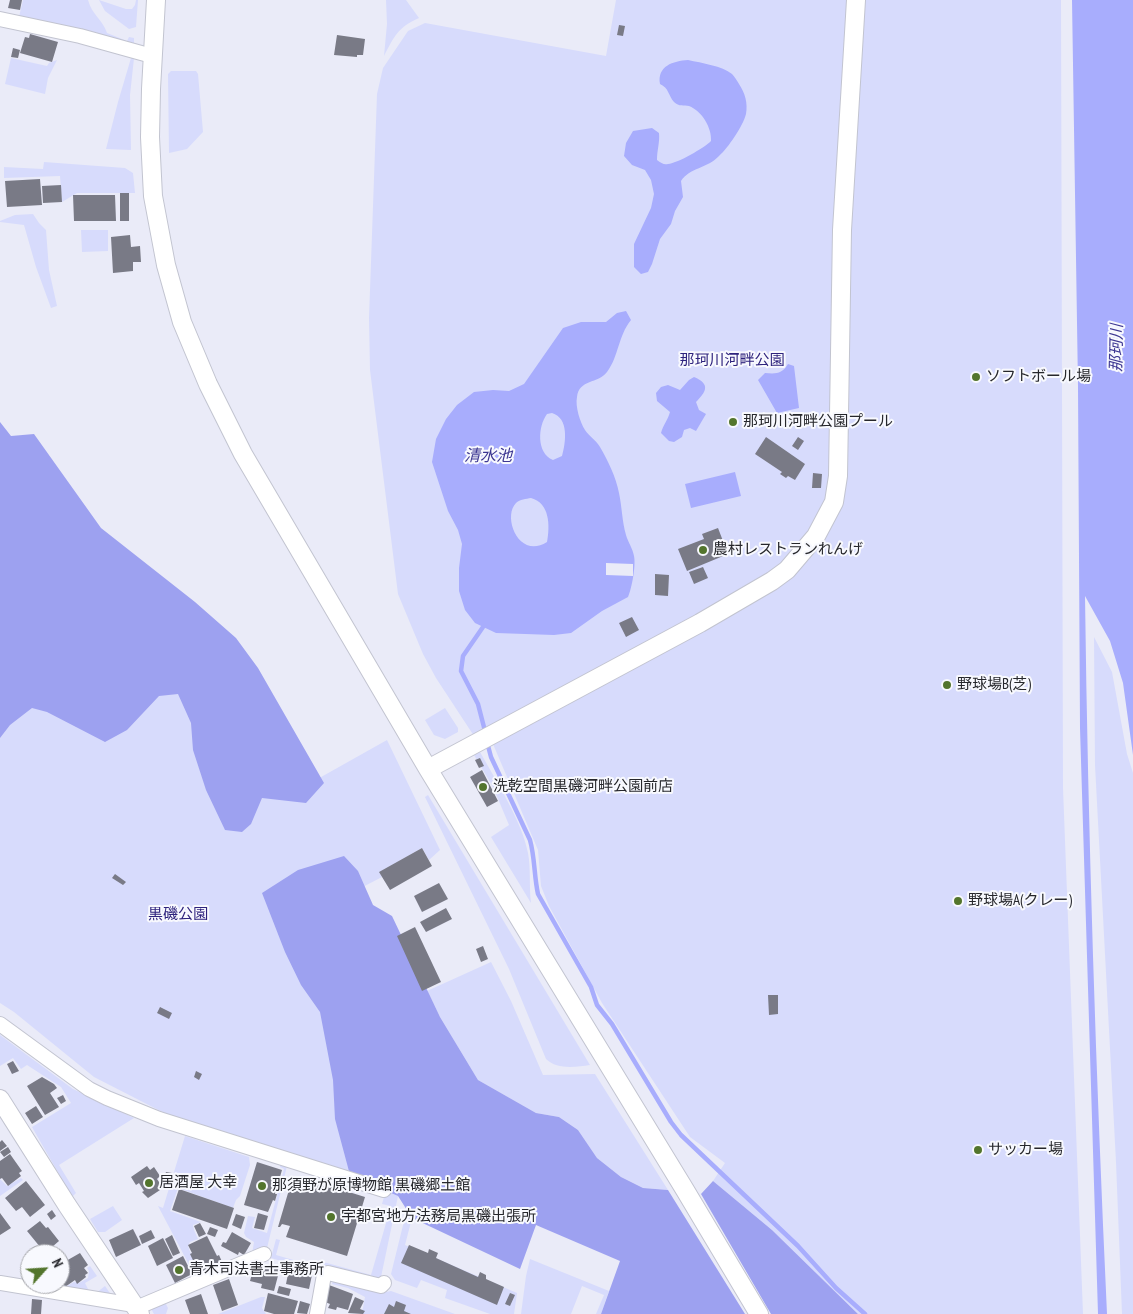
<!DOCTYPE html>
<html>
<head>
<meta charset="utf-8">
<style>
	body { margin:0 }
	#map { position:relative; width:1133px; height:1314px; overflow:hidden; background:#eaebf8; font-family:"PT Sans Narrow",sans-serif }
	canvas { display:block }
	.north { position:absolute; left:20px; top:1244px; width:50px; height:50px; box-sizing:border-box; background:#f8f9fe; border:1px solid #a4a5aa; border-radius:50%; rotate:64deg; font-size:14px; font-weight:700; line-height:20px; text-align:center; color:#26272c }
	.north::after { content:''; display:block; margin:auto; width:18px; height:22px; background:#53752d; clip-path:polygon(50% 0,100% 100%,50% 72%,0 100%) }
</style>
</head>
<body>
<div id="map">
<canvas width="1133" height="1314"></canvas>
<div class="north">N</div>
</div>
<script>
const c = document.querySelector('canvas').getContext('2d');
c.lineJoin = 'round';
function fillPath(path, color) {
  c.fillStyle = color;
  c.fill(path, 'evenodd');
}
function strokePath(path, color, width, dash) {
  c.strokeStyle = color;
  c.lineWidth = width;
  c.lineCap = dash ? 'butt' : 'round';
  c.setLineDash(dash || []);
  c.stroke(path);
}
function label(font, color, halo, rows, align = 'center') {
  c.font = font + ' "PT Sans Narrow","Noto Sans JP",sans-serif';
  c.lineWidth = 4;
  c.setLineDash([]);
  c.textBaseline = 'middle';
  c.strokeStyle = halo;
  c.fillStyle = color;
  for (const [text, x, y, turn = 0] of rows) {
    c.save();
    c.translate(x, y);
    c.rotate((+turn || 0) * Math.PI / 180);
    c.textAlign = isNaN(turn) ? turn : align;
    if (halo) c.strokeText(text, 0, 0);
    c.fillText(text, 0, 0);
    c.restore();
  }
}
fillPath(new Path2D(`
	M23 0H88C92 15 103 20 107 33L127 41 129 37 134 38V46L19 17Z
	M99 0 126 9H132L135 5 136 0H138L136 27 129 29 105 11Z
	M386 0H406L419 18C398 27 394 37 384 56L387 24Z
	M616 0H1061L1063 788 1083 1314H858L772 1230 713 1181 725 1163 690 1137 602 1003 549 906 541 886 538 850 493 744 474 736 436 678 423 654 398 594 370 370 369 318 377 94 383 68 408 31 425 23 606 56Z
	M11 58 47 66 49 63 57 60 48 78 45 94 5 84Z
	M131 58H134L130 95 131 150 106 149 118 102Z
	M171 71H196L198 74 203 132 187 149 169 153 168 74Z
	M44 162 125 168 133 173 135 193H77L62 202 60 176 4 178V167L43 169Z
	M33 214 39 223 46 230 49 270 57 306 51 308 36 267 24 225 0 222V221L15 215Z
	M81 230H108V251L82 252Z
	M0 439 314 781 387 740 440 850 429 860 422 848 380 872 382 877 355 891 390 1185 176 1119 94 1077 14 1012 0 1003Z
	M1094 637 1112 672 1127 754 1133 773V1314H1122L1116 1162 1095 765Z
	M445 708 458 728V732L445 739 434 735 425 720Z
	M480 752C496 781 522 821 528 853 531 869 529 887 531 903L491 837 509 825 493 787 474 755Z
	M428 795 590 1065C576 1067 557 1070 546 1059L509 969 425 797Z
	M491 962 511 1001 543 1075 595 1074 668 1190 643 1188 621 1177 597 1158 578 1130 559 1117 536 1113 478 1080 440 1017 427 991Z
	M0 1035 73 1089 134 1118 59 1165 76 1193 72 1197 32 1127 71 1103 61 1087 27 1065 21 1069 13 1058 0 1066Z
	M185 1136 249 1157 250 1165 240 1196 236 1200 233 1208 178 1188 170 1211 201 1222 193 1225 194 1230 198 1239 190 1242 188 1246 198 1274 195 1276 158 1206 163 1208Z
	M280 1164 287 1166 267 1248 252 1254 254 1242 246 1237 244 1233 248 1216 255 1217 252 1228 267 1233 284 1169 280 1167Z
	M21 1178 23 1180 0 1196V1179L7 1186Z
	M386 1190 398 1196 381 1277 379 1280 320 1266 318 1272 271 1258 276 1239 280 1240 276 1255 314 1266 316 1260 371 1275 391 1206 382 1204Z
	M113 1206 122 1220 105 1232H98L90 1219Z
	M407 1209 412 1218 405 1245 517 1293 514 1314H490L445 1298 447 1290 421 1280 417 1288 395 1280 391 1274Z
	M530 1259 609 1291 601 1314H596L604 1295 582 1286 571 1314H521L526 1276Z
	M90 1266 97 1276 85 1283 89 1291 96 1293 105 1286 112 1296 50 1286V1284H60V1280L65 1287 74 1282 79 1283 88 1278 89 1271 87 1268Z
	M334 1278 386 1292 391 1291 455 1314H360L363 1308 365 1297 348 1288 332 1284Z
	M261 1297H265L262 1308 266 1314H218Z
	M165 1302 168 1308 166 1314H154L150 1307Z`), '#d7dbfc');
fillPath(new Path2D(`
	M0 422 11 436 34 434 101 528 195 602 236 638 258 668 324 783 306 803 262 798 251 824 242 832 225 830 206 790 193 750 191 723 178 694 159 696 127 730 105 742 47 712 32 708 10 725 0 738Z
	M344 856 358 871 373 905 392 916 440 1017 478 1080 536 1113 559 1117 578 1130 597 1158 621 1177 643 1188 668 1190 745 1314H601L620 1261 536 1225 520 1269 412 1218 398 1196 350 1175 335 1119 333 1080 320 1012 301 985 285 952 262 893 298 870Z
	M713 1181 772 1230 858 1314H771L701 1194Z`), '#9da1f0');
fillPath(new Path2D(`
	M1072 0H1133V755L1123 683 1110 641 1085 596C1088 835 1096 1075 1107 1314H1098L1080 728 1078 387Z
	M688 60C702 63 722 66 732 74 735 77 737 81 739 84 745 93 748 103 746 114 743 126 728 148 719 156 708 168 689 168 681 181L683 197 675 211 671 224 660 239 652 264 648 272 641 274 634 267V244L651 208 654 194 651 180 645 170 632 165 624 156 626 143 633 131 652 128 659 133C660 142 657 150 657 160 661 163 664 165 668 164 678 163 704 148 711 141 712 128 702 111 689 106 684 105 679 107 674 102 668 95 669 88 660 84 657 66 673 61 688 60Z
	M626 311 631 320C618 336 619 356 607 372 598 384 579 379 577 397 575 406 580 422 585 430 589 436 596 440 600 447 608 461 616 477 619 493 622 507 622 521 626 535 628 542 633 549 634 556 636 565 632 588 628 597L602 611 571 633 554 635 496 633 475 623 465 610 459 591V568L462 544 458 530 448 511 432 462 436 439 446 419 457 405 474 392 493 390 509 391 524 384 563 328 581 322H606L617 313ZM552 413C569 418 566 442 562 456L553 460C536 453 538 426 547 414ZM531 498C550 503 550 526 547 542 519 560 502 517 516 503 520 499 526 499 531 498Z
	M788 364 794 366 799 408 777 413 758 380 765 373C776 374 782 374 788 364Z
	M694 377C711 384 706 392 696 402L699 410 706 414 696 431 690 428 684 430 682 437 674 442 669 441 661 433C663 425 668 420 670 412L657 401 656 393 661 387 668 385 680 390 689 380Z
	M735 472 741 496 691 508 685 484Z`), '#a8adfd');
fillPath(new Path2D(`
	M606 563 633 564V576L606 575Z`), '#eaebf8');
strokePath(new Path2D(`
	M483 627 463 656 461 671 478 704 486 735
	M487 742 491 757 530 840C535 858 534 876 538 894L591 987 597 1005 612 1024 671 1122 681 1135 798 1246 836 1288 865 1314`), '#a8adfd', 4.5);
fillPath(new Path2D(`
	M10 0H22L20 10 8 8Z
	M619 25 625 26 623 36 617 35Z
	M30 34 58 42 52 62 20 53 25 37 29 38Z
	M337 35 365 39 363 55H357V57L334 55Z
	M13 48 20 50 18 58 11 57Z
	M40 179 42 205 7 207 5 181Z
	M61 185 62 202 43 203 42 186Z
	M120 193H129V221H120Z
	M73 195H115L116 221H74Z
	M130 235 131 247 140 246 141 262H133V271L113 273 111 237Z
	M766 437 805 464 795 480 788 476 786 478 780 474 782 472 755 454Z
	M798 437 804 441 798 450 792 446Z
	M813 473 822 474 821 488H812Z
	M718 528 728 554 687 571 678 549 704 539 702 534Z
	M703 567 708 578 694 584 689 572Z
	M655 574 669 575 668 596 655 595Z
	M632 617 639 630 626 637 619 623Z
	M480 758 484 766 479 768 475 760Z
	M482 770 498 801 487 807 470 777Z
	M422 848 432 866 390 890 379 872Z
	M115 874 126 882 123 885 112 878Z
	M439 883 448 899 422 912 414 896Z
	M446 908 452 919 426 932 420 922Z
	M415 927 441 982 422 991 397 936Z
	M483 946 488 959 481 962 476 949Z
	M768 995H778V1014L769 1015Z
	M160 1007 172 1013 169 1019 157 1013Z
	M13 1061 19 1071 12 1074 7 1064Z
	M196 1071 202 1074 199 1080 194 1077Z
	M42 1077 54 1084 57 1088 50 1093 59 1107 45 1115 27 1086Z
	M63 1095 66 1101 61 1104 57 1098Z
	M36 1106 43 1117 32 1124 25 1113Z
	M2 1140 7 1146 0 1151V1142Z
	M8 1147 11 1152 4 1157 0 1152Z
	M10 1154 22 1171 19 1173 21 1176 8 1186 2 1178 0 1179V1161Z
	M257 1162 282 1170 275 1194H277L275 1201 273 1200 268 1212 244 1205Z
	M147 1166 150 1170 154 1167 160 1176 157 1179 163 1188 148 1198 142 1192 144 1191 139 1183 136 1185 131 1177Z
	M166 1172 172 1173 169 1182 163 1180Z
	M291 1177 295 1178 292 1188 300 1191 304 1178 365 1197 347 1256 286 1237 290 1226 282 1224 280 1227H278L291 1183H289Z
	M26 1181 45 1205 30 1217 22 1207 16 1211 5 1198Z
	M179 1189 234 1208 227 1229 172 1210Z
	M52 1210 56 1216 51 1220 47 1214Z
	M0 1213 11 1228 0 1235Z
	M258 1213 268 1216 264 1230 254 1228Z
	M236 1214 245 1217 241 1229 232 1225Z
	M40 1221 46 1228 48 1227 59 1241 45 1253 27 1231Z
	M200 1223 206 1234 199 1237 194 1226Z
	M210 1227 218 1230 215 1237 207 1234Z
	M133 1229 141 1245 116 1257 109 1240Z
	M151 1230 155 1238 142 1244 139 1236Z
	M232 1232 251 1243 244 1255 239 1252 238 1255 221 1246 223 1242 226 1243Z
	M172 1235 180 1253 173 1256 165 1239Z
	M207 1236 217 1256 219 1255 223 1264 200 1275 190 1254 192 1253 188 1245Z
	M163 1238 173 1258 157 1266 148 1246Z
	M409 1245 428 1253 429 1249 438 1253 436 1258 478 1277 480 1272 486 1275V1279L504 1287 497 1305 401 1263Z
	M80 1253 88 1265 84 1268 88 1273 85 1275 86 1277 77 1284 75 1280 65 1287 60 1279V1270L68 1264 66 1261Z
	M183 1256 192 1274 175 1283 166 1265Z
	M261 1263 280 1268 274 1291 261 1288 262 1284 250 1281 254 1266 260 1267Z
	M289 1269 312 1275 309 1289 286 1284Z
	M229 1279 238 1305 222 1311 213 1285Z
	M329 1285 353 1294 348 1310 337 1307 336 1310 328 1308 330 1304 325 1302Z
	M279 1286 291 1289 289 1296 277 1293Z
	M268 1293 298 1301 294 1314H274L264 1311Z
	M510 1293 515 1295 510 1306 505 1304Z
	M201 1294 208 1314H190L185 1300Z
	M355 1297 364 1301 360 1309 365 1311 363 1314 348 1313Z
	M32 1299 42 1300 41 1314H31Z
	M300 1301 310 1304 307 1314 297 1313Z
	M396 1301 406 1305 404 1311 411 1314H384L389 1304 394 1307Z`), '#797a86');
const minor = new Path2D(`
	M0 19 80 36 152 56
	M0 1024 89 1089 107 1098 159 1119 384 1190
	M0 1283 134 1305
	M136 1308 264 1254
	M317 1314 324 1275 328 1273 381 1286 384 1283`);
const tertiary = new Path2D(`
	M156 0 151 89 150 137 153 196 166 265 182 322 208 384 243 454 428 769 685 1190 759 1314
	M428 769 700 623 772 581 787 570 816 536 834 502 838 476 842 230 856 0
	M0 1099 67 1205 140 1314`);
strokePath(minor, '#c2c4d0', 16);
strokePath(tertiary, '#c2c4d0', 20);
strokePath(minor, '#fff', 14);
strokePath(tertiary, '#fff', 18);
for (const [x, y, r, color] of [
	[976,377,5,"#53752d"],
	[733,422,5,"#53752d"],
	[703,550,5,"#53752d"],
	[947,685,5,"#53752d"],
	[483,787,5,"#53752d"],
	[958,901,5,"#53752d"],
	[978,1150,5,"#53752d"],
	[149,1183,5,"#53752d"],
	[262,1186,5,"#53752d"],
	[331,1217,5,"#53752d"],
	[179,1270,5,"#53752d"]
]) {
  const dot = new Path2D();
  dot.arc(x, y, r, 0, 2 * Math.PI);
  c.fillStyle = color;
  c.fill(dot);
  strokePath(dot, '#f8f9fe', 2);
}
label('15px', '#2e237d', '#f8f9fe', [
	["那珂川河畔公園",732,361],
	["黒磯公園",178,915]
]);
label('15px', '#26272c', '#f8f9fe', [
	["ソフトボール場",986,377],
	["那珂川河畔公園プール",743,422],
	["農村レストランれんげ",713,550],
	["野球場B(芝)",957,685],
	["洗乾空間黒磯河畔公園前店",493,787],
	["野球場A(クレー)",968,901],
	["サッカー場",988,1150],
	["居酒屋 大幸",159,1183],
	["那須野が原博物館 黒磯郷土館",272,1186],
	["宇都宮地方法務局黒磯出張所",341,1217],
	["青木司法書士事務所",189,1270]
], 'left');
label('italic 16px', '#3d3792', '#f8f9fe', [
	["那珂川",1117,348,-89],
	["清水池",488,456]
]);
</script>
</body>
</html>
